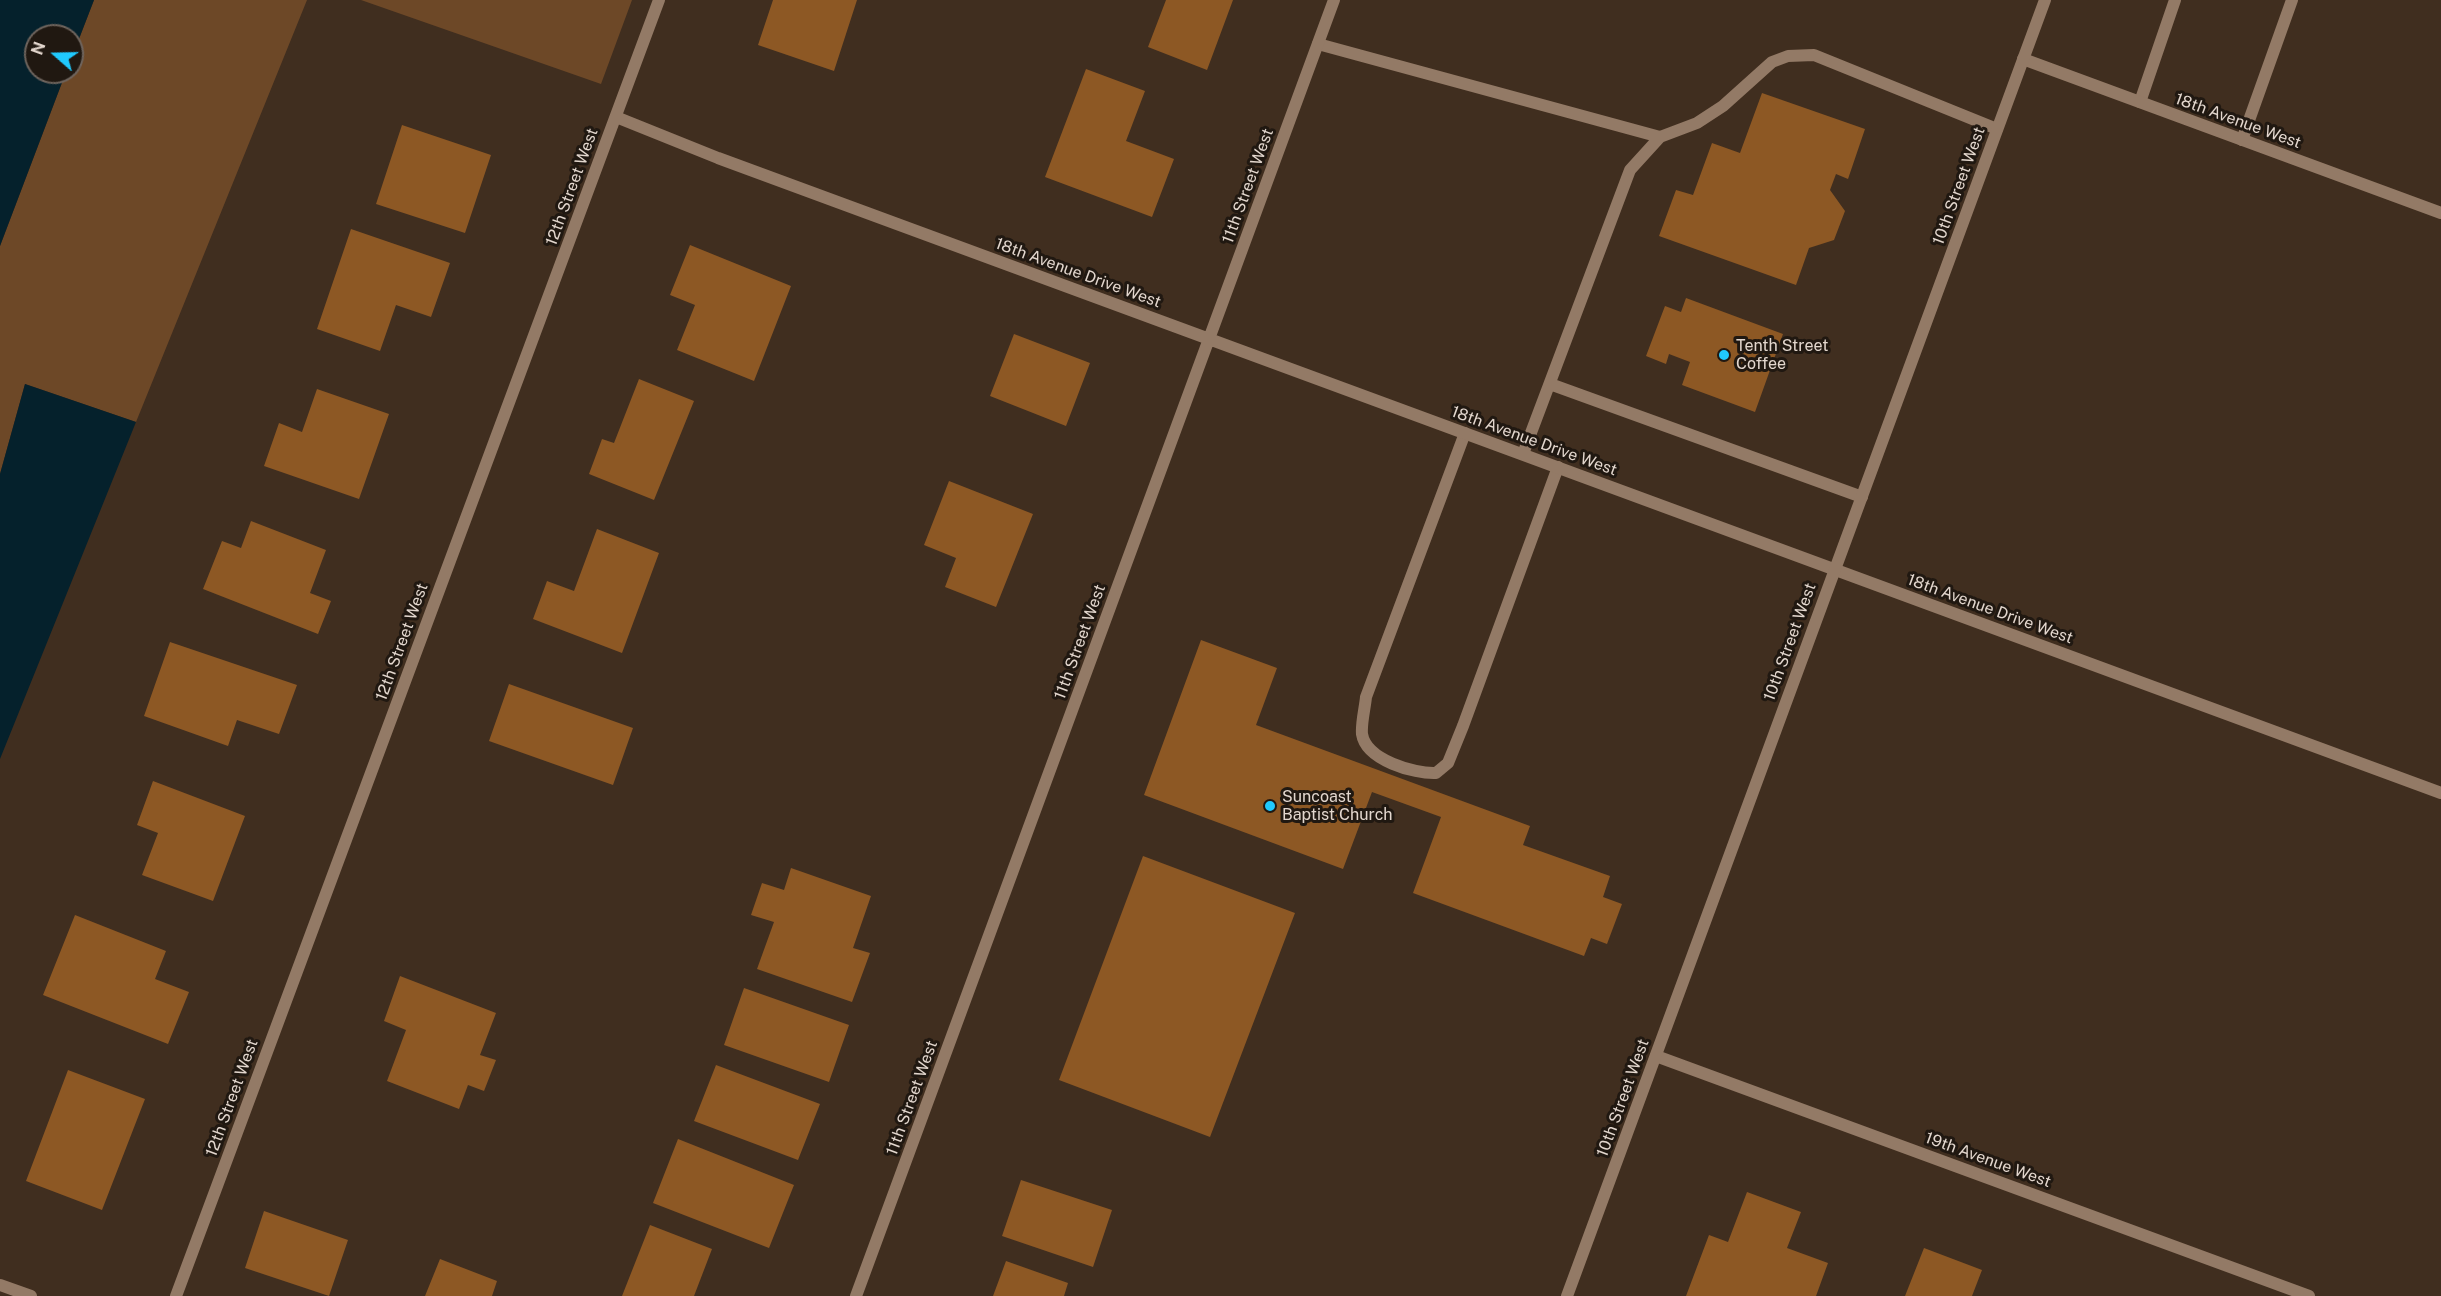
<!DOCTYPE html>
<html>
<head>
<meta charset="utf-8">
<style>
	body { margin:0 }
	#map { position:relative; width:2441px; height:1296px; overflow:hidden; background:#402e1f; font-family:"Public Sans",sans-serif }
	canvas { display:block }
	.north { position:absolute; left:24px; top:24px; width:60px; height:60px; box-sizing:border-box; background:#201811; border:2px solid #6e645d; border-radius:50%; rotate:290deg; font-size:16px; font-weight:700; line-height:24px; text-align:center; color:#e3d7ce }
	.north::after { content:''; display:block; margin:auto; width:21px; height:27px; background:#20c9fd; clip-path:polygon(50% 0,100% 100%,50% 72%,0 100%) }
</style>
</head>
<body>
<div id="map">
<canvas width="2441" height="1296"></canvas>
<div class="north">N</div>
</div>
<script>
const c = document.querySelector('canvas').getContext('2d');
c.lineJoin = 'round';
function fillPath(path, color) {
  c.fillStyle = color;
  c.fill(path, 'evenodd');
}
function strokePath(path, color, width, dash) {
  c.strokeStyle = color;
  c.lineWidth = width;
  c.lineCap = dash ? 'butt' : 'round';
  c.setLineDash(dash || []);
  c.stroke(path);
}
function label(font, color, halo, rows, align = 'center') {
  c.font = font + ' "Public Sans",sans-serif';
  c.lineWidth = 6;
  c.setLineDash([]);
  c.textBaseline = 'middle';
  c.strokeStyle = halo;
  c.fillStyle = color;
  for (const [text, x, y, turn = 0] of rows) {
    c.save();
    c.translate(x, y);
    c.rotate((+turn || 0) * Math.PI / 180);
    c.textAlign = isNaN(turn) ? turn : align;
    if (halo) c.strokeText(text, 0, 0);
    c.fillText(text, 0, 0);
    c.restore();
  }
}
fillPath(new Path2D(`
	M94 0H307L136 422 25 384 0 474V246L66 72H72V57Z
	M361 0H632L601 84Z`), '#6d4827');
fillPath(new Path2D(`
	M0 0H94L72 57V36H36V72H66L0 246Z
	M25 384 136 422 0 759V474Z`), '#05212c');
fillPath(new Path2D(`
	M773 0H857L834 71 758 45Z
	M1166 0H1233L1207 70 1148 47Z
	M1086 69 1145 91 1126 141 1174 159 1152 217 1045 177Z
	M1762 93 1865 129 1848 179 1836 174 1830 190 1845 211 1834 240 1809 248 1796 285 1659 236 1676 190 1693 195 1712 143 1740 153Z
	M402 125 491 155 465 233 376 204Z
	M351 229 450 263 431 317 396 305 380 351 317 329Z
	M690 245 791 286 754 381 677 350 695 305 670 295Z
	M1686 298 1783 334 1755 412 1682 385 1690 362 1669 354 1666 364 1646 356 1665 306 1681 312Z
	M1014 334 1090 363 1066 426 990 396Z
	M639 379 694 401 654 500 589 474 602 439 614 443Z
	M317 389 389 414 359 499 264 466 279 423 302 432Z
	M949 481 1033 514 996 607 945 587 956 558 924 545Z
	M251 521 326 550 310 593 331 601 318 634 203 589 222 541 241 548Z
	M597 529 659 553 622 653 533 619 547 581 574 591Z
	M1201 640 1277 668 1256 725 1530 826 1523 845 1610 876 1603 897 1622 904 1607 944 1591 938 1584 956 1413 893 1441 817 1372 792 1343 869 1144 795Z
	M170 642 297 685 279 734 237 720 228 746 144 716Z
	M509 684 633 728 613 785 489 741Z
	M153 781 245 816 213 901 142 875 158 833 137 825Z
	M1143 856 1295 913 1210 1137 1059 1080Z
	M791 868 871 896 853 948 870 953 852 1002 757 969 774 922 751 915 762 883 784 890Z
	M75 915 166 951 155 979 189 992 168 1044 43 995Z
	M400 976 496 1013 480 1055 496 1060 484 1091 468 1085 459 1109 387 1081 406 1030 384 1021Z
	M744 988 849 1025 829 1082 724 1045Z
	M716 1065 820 1104 798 1160 694 1121Z
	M68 1070 145 1099 102 1210 26 1181Z
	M678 1139 794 1185 769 1248 653 1203Z
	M1021 1180 1112 1210 1093 1267 1002 1236Z
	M1747 1192 1801 1212 1787 1248 1828 1263 1816 1296H1686L1709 1235 1728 1242Z
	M264 1211 348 1240 329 1296 245 1268Z
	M650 1225 712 1249 694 1296H622Z
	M1924 1248 1982 1270 1972 1296H1905Z
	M440 1259 497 1281 492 1296H425Z
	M1006 1261 1068 1283 1064 1296H993Z`), '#8d5824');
strokePath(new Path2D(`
	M1318 44 1660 137
	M2140 102 2175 0
	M2242 140 2292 0
	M1550 384 1862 497
	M1465 433 1366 697C1365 708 1361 723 1362 734 1366 760 1414 774 1436 773L1448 763 1463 726 1558 467
	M1523 454 1630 170 1660 137 1697 123 1723 106 1772 62 1788 56 1814 55 1997 129`), '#937a66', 12);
strokePath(new Path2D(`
	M2023 59 2441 213
	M616 117 718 158 2441 793
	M1656 1056 2309 1296
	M0 1285 31 1296
	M176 1296 659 0
	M856 1296 1334 0`), '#937a66', 12);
strokePath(new Path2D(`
	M1567 1296 2045 0`), '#937a66', 12);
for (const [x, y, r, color] of [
	[1724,355,6,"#20c9fd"],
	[1270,806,6,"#20c9fd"]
]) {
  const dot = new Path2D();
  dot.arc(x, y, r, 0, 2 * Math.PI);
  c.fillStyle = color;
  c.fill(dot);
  strokePath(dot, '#201811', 2);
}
label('16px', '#e3d7ce', '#201811', [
	["18th Avenue West",2238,121,20],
	["11th Street West",1248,186,-70],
	["10th Street West",1959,186,-70],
	["12th Street West",572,187,-70],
	["18th Avenue Drive West",1078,273,20],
	["18th Avenue Drive West",1534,441,20],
	["18th Avenue Drive West",1990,609,20],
	["12th Street West",402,642,-70],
	["11th Street West",1080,642,-70],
	["10th Street West",1790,642,-70],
	["12th Street West",232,1098,-70],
	["11th Street West",912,1098,-70],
	["10th Street West",1623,1098,-70],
	["19th Avenue West",1988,1160,20]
]);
label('16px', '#e3d7ce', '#201811', [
	["Tenth Street",1736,346],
	["Coffee",1736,364],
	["Suncoast",1282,797],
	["Baptist Church",1282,815]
], 'left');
</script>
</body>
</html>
